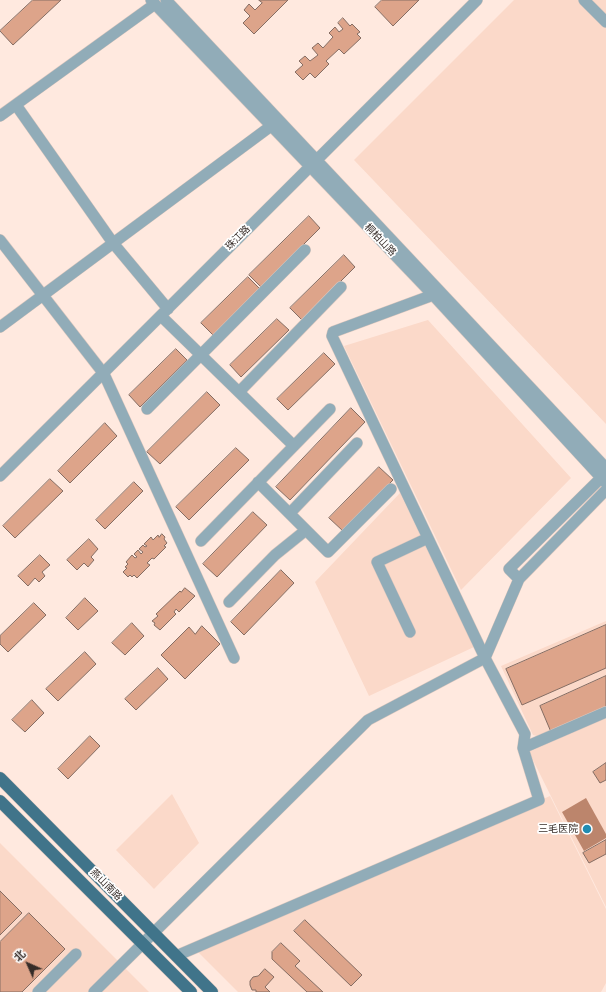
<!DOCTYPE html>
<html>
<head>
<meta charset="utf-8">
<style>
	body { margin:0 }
	#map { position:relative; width:606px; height:992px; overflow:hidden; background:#ffe9df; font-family:"PT Serif","Noto Sans SC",serif }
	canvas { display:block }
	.north { position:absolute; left:8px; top:944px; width:40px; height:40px; -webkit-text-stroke:3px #fff; paint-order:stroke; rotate:315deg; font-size:11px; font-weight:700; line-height:16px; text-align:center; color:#362c28 }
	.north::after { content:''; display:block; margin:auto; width:14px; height:18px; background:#362c28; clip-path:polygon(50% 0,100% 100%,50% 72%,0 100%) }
</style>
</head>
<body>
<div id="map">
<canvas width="606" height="992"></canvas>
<div class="north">北</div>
</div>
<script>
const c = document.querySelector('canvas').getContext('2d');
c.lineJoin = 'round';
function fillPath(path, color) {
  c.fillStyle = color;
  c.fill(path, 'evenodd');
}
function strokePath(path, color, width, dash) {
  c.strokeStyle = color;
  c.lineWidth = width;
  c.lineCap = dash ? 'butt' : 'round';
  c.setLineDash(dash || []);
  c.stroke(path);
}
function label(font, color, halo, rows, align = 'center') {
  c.font = font + ' "PT Serif","Noto Sans SC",serif';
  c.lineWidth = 3.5;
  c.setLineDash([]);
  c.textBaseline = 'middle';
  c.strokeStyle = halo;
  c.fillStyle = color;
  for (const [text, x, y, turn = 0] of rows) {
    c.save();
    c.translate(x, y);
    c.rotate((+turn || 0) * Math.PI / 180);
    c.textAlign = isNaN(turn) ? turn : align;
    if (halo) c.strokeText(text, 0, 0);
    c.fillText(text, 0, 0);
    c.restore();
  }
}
fillPath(new Path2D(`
	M514 0H606V424L354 160Z
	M428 320 571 478 461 590 344 346Z
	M400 493 474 647 369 696 315 582Z
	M606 621V708L541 737 533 735 501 666Z
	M606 717V907L529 752Z
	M172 794 199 843 154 889 116 850Z
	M550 796 606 909V983L601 992H238L198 952Z
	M0 843 149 992H0Z`), '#fbd9c9');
fillPath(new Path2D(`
	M586 798 606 834V838L584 851 562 812Z`), '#bc856c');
const building = new Path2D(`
	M33 0H61L13 45 0 31Z
	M259 0H288L254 34 243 23 250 16 244 10 249 4 255 10 262 3Z
	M382 0H419L393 26 375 7Z
	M343 18 350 26 352 24 360 32 357 34 361 38 344 54 339 49 326 61 329 64 315 78 310 73 303 80 295 72 303 65 299 61 305 56 310 61 318 55 312 48 318 43 323 48 333 37 329 33 335 27 339 32 343 29 338 23Z
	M309 216 320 228 261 287 249 275Z
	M344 255 355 267 302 320 290 308Z
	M248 277 260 289 213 335 201 323Z
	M277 319 289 330 241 377 230 365Z
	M176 349 187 360 140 407 129 395Z
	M324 353 335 364 288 410 277 399Z
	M207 392 220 405 160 464 147 452Z
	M351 408 365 422 290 500 276 487Z
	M105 423 117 436 70 483 58 471Z
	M236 448 249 460 189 520 176 507Z
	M379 467 393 480 343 531 329 518Z
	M50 479 63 491 15 538 3 526Z
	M134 482 143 491 105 529 96 520Z
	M253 512 267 525 217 577 203 564Z
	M162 534 165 537 164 539 167 543 164 546 166 547 154 559 152 558 147 563 150 565 137 578 134 575 132 577 130 575 128 577 123 572 127 568 125 567 128 564 126 562 132 555 135 558 137 557 134 554 138 550 141 554 143 552 139 549 143 545 145 547 147 546 144 544 151 537 153 540 158 535 159 537Z
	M89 539 98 549 91 557 94 560 88 567 84 563 77 570 67 560Z
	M40 555 50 565 42 572 45 576 39 582 35 578 28 586 18 576Z
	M281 570 294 583 244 635 231 622Z
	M185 588 195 596 179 612 176 609 174 612 176 614 160 630 154 625 155 623 152 621 158 616 156 614 180 591 181 592Z
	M85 598 98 611 78 630 66 618Z
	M34 603 46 615 8 652 0 644V636Z
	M132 623 144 636 125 655 112 643Z
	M606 625V668L522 705 506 669Z
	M202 626 220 644 185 679 161 655 189 627 195 634Z
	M85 652 96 664 58 701 46 689Z
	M158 668 168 679 136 710 125 699Z
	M606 676V707L551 732 540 706Z
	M32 700 44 713 25 732 12 720Z
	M90 736 100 746 68 779 58 769Z
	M606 763V780L600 783 593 772Z
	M606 840V854L589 863 583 853Z
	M0 891 22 913 0 935Z
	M29 913 65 949 22 992H0V942Z
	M305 920 362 975 351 986 294 931Z
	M281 943 300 961 295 966 323 992H307L272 959V952Z
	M265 969 274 977 265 987 270 992H256V990H252L250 985V981L253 977 258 976Z`);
fillPath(building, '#dda48a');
strokePath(building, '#856d63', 1);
const minor = new Path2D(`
	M151 0 433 295 606 483
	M166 0 606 468
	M584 0 606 22
	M16 105 113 243 168 309
	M0 116 155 4
	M0 240 104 374 234 658
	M161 316 294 446
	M0 327 271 126
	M239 392 341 287
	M147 409 305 250
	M0 476C160 318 317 158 477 0
	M258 482 328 552 391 489
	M290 513 357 443
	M201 541 330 409
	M519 579 509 569 606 473
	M229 602 275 555 306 530
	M410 632 377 562 428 538
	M523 748 606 712
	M176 956 539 800 523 748 525 734 485 658 332 336 333 332 433 295
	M38 992 76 954
	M94 992 368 720 485 658 519 579 606 490`);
const major = new Path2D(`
	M0 778 212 992
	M0 801 191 992`);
strokePath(minor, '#dbc7be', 12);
strokePath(major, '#dbc7be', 13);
strokePath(minor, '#91acb8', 11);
strokePath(major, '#40748a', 12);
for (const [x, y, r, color] of [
	[587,829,5,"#208cb2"]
]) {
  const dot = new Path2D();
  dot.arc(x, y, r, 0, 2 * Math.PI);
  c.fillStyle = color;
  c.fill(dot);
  strokePath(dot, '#fff', 1.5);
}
label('10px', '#362c28', '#fff', [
	["珠江路",238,238,-45],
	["桐柏山路",380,240,46],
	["燕山南路",106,885,45]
]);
label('10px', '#362c28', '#fff', [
	["三毛医院",578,829]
], 'right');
</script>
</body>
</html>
